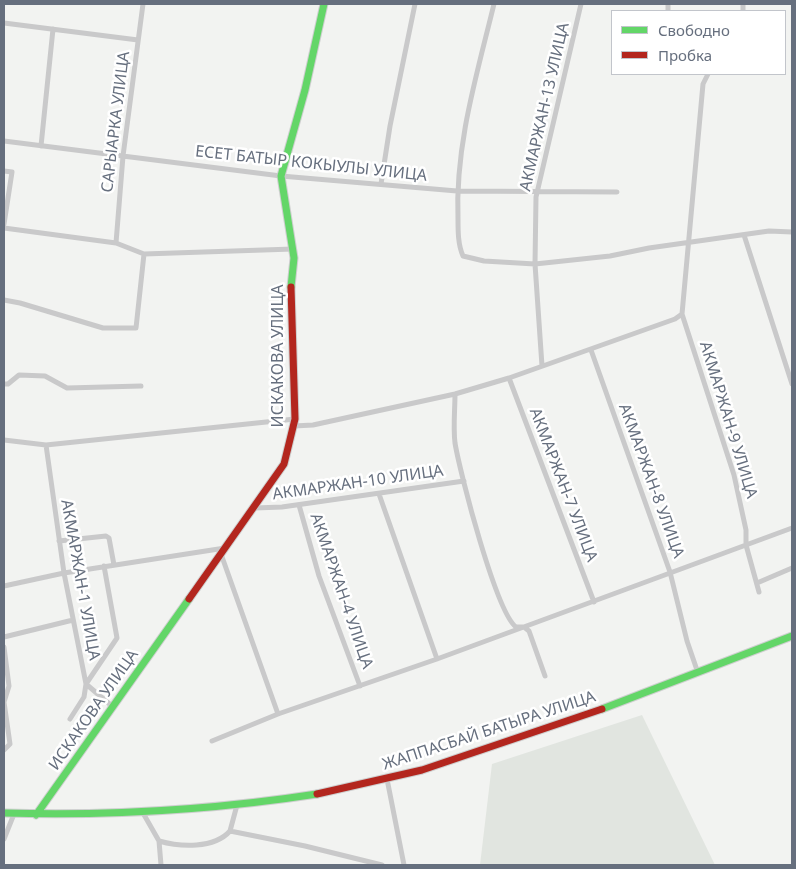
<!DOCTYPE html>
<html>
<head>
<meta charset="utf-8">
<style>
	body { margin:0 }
	#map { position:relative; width:796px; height:869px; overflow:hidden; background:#f2f3f1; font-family:"Noto Sans",sans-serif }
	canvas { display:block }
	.frame { position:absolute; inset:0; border:5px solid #666f7e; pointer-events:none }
	.legend { position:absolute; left:611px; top:10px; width:175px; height:65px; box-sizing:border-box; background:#fff; border:1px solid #c2c5cb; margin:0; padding:6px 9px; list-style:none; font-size:15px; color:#666f7e }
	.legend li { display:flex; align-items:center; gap:10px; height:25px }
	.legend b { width:25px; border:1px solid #c2c5cb }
</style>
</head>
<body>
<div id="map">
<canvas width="796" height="869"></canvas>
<div class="frame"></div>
<ul class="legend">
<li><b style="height:6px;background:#63d668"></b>Свободно</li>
<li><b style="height:6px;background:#b3261e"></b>Пробка</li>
</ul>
</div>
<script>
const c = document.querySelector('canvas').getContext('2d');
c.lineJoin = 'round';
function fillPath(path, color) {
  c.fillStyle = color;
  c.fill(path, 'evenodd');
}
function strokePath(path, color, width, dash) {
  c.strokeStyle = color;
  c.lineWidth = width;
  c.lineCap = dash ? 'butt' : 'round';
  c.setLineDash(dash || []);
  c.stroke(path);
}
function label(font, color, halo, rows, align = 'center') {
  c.font = font + ' "Noto Sans",sans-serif';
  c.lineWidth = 5;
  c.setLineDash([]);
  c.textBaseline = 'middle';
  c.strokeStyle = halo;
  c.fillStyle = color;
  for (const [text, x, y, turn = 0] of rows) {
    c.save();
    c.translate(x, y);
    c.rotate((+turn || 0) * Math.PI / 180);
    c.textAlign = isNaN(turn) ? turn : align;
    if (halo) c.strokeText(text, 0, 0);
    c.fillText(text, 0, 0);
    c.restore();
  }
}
fillPath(new Path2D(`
	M642 715 715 865H480L492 764Z`), '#e1e5e0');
const fast = new Path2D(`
	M291 287 294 258 281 176 305 90 324 4
	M602 709 792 636
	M4 813C109 816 213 810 317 794
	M36 815 189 599`);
const jam = new Path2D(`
	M189 599 284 464 295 419 291 287
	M317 794 422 770 602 709`);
strokePath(fast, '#cecfcf', 9);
strokePath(jam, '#cecfcf', 9);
strokePath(new Path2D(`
	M494 4C477 74 455 145 458 219 458 231 458 245 463 256L484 261 535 264 610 256 649 248 769 231 792 232
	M743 4V11
	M668 11V4
	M4 23 138 40
	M708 74 703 84 682 314 734 475 746 530V545L759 592
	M4 141 281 176 457 191 617 192
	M41 146 53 29
	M4 171 12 172 4 224
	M381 184 390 126 415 4
	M4 228 116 243 144 254 293 249
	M744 235 792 384
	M116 243 123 156 143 4
	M4 300 20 303 103 328H136L144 254
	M591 350 670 572 687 641 698 673
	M542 366 535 264 536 197 581 4
	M509 378 594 602
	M4 384H8L19 375 45 376 67 388 141 386
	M455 394C455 410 453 427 455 443 460 473 496 612 516 627H524L529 631 545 676
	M294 426 313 425 455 394 509 378 675 319 682 314
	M4 440 46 445 295 419
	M46 445 64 573 86 684 113 707
	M379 494 437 659
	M299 505 319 576 360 686
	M255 508 282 507 464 481
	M59 541 106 536 109 538 114 565
	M221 554 278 714
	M757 583 792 568
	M4 586 64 573 225 548
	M4 637 73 620
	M4 647 9 686 4 702 10 744 4 750
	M70 719 84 697 86 684 117 638 104 566
	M212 741 278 714 437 659 792 528
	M387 779 404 865
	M143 813 159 841 161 865
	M230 831 237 805
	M4 839 14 814
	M159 841C180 847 214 849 230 831L305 846 382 865`), '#c9c9ca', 5);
strokePath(fast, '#63d668', 7);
strokePath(jam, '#b3261e', 7);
label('16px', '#666f7e', '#fff', [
	["АКМАРЖАН-13 УЛИЦА",545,107,-77],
	["САРЫАРКА УЛИЦА",116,122,-83],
	["ЕСЕТ БАТЫР КОКЫУЛЫ УЛИЦА",311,164,6],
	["ИСКАКОВА УЛИЦА",278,356,-90],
	["АКМАРЖАН-9 УЛИЦА",728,420,73],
	["АКМАРЖАН-8 УЛИЦА",651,481,70],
	["АКМАРЖАН-10 УЛИЦА",358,483,-8],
	["АКМАРЖАН-7 УЛИЦА",563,485,69],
	["АКМАРЖАН-1 УЛИЦА",80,580,80],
	["АКМАРЖАН-4 УЛИЦА",341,591,71],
	["ИСКАКОВА УЛИЦА",94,710,-55],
	["ЖАППАСБАЙ БАТЫРА УЛИЦА",489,731,-18]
]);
</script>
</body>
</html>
